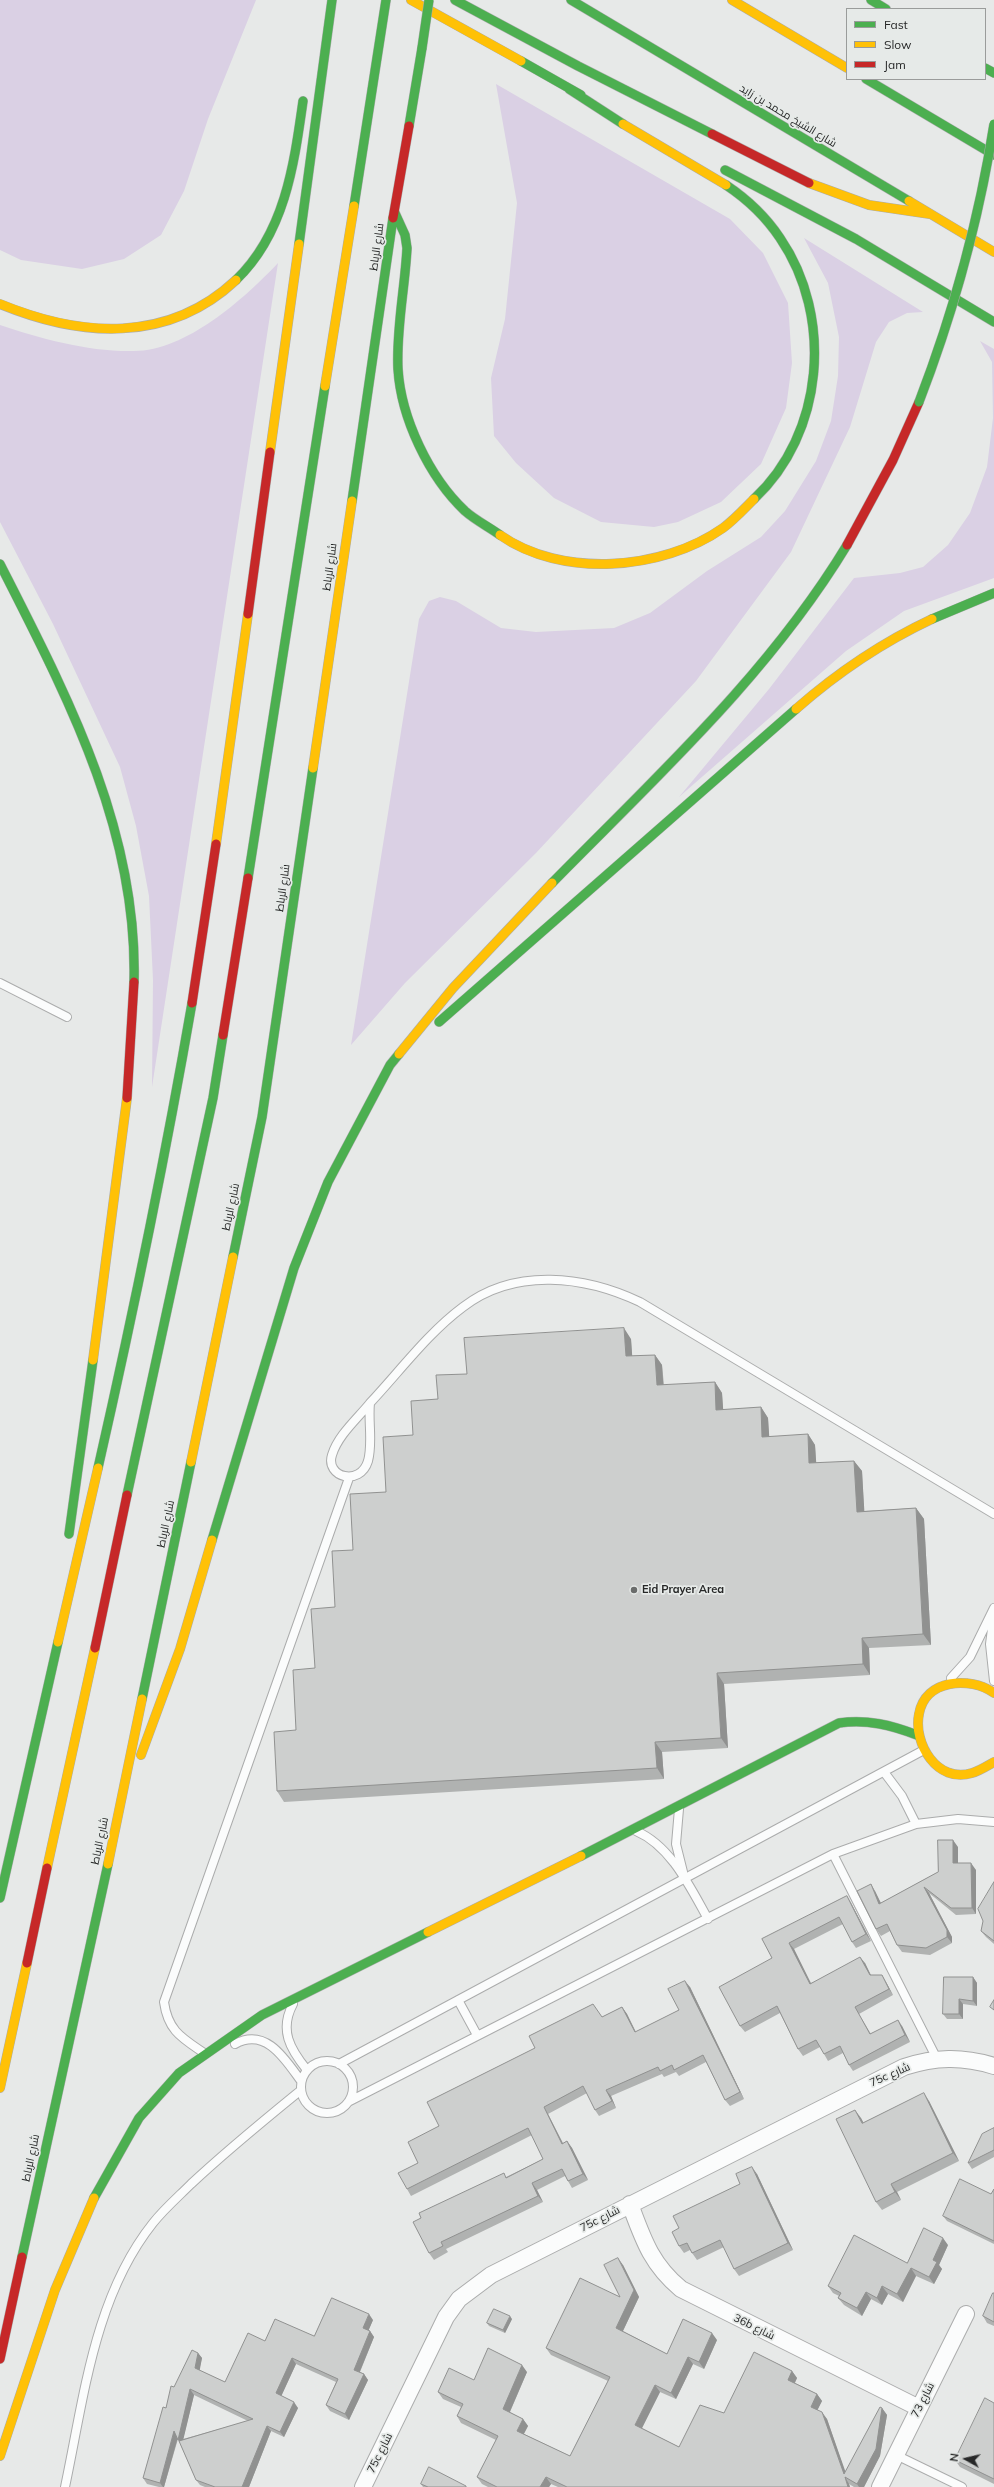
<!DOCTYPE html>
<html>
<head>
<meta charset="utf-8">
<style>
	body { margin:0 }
	#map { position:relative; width:994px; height:2487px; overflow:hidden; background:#e7e9e8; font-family:Mulish,sans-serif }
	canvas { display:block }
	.legend { position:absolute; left:846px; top:8px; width:140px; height:72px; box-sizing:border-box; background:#e6eae8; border:1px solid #9a9c9b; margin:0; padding:5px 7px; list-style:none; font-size:12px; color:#272828 }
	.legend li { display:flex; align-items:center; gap:8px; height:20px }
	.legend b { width:20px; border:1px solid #9a9c9b }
	.north { position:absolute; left:946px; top:2439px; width:40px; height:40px; -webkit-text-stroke:3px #e6eae8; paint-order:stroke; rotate:278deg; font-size:11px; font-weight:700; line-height:16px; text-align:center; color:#272828 }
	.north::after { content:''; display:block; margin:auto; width:14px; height:18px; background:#272828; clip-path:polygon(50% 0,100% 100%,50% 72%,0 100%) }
</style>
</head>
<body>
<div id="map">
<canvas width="994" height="2487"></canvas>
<ul class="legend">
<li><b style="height:5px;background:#4caf50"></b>Fast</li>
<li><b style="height:5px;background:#ffc107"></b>Slow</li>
<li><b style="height:5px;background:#c62828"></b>Jam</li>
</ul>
<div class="north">N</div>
</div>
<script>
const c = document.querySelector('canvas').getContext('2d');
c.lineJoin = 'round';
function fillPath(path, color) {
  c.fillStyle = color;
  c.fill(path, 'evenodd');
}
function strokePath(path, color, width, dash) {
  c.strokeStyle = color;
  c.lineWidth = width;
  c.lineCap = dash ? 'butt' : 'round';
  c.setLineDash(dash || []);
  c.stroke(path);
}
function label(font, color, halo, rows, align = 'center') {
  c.font = font + ' Mulish,Cairo,sans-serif';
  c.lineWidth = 3.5;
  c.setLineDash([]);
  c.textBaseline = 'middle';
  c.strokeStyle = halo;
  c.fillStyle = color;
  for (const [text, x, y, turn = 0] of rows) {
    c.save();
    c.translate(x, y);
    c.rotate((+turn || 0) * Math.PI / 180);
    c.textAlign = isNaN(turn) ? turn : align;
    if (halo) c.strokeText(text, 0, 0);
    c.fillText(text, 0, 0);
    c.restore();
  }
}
fillPath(new Path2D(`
	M0 0H256L208 119 184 191 161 235 124 259 82 269 21 260 0 250Z
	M496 84 730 219 763 253 788 303 792 363 786 408 761 464 721 502 678 522 654 527 601 522 554 498 516 463 494 436 491 378 505 319 517 203Z
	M804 238 923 312 907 313 889 322 876 342 850 427 791 552 696 681 536 853 405 983 351 1045 419 619 429 601 440 597 456 601 501 628 536 632 614 628 650 613 707 571 761 537 785 511 816 461 831 421 838 376 839 337 828 283Z
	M278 263 152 1087 153 980 149 896 136 826 120 767 53 624 0 522V325C42 339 89 352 134 351 186 351 244 299 278 263Z
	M980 341 994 349V578L904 611 846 651 679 797 769 689 854 578 900 573 923 567 948 545 970 513 987 467 993 418 992 362Z`), '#dad0e4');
const lane = new Path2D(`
	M0 983 67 1017
	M370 1403C400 1371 428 1333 463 1307 515 1267 585 1276 640 1302L994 1514
	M370 1403C368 1422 373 1443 368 1461 360 1487 325 1477 332 1455 338 1435 358 1418 370 1403Z
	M994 1614 990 1644 994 1681
	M951 1678 970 1657 994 1608
	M884 1772 902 1796 916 1824
	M679 1809 676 1844 683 1872
	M636 1831C671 1846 690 1887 708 1919
	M833 1854 937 2059
	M458 2000 477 2035
	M293 2004C279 2030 290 2049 307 2070
	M235 2044C266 2027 285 2059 301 2081
	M204 2053C182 2038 168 2031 164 2002L349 1478
	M301 2087a26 26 0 1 1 52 0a26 26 0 1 1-52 0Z
	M339 2064 922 1751
	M348 2102 833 1854 916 1824 958 1819 994 1822
	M896 2455 962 2487
	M65 2487C84 2398 94 2297 153 2223 164 2209 178 2197 191 2184 226 2151 263 2121 301 2090`);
const street = new Path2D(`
	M630 2204C643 2239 651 2264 681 2289L919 2408
	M363 2487 446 2317 459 2299 491 2275 904 2067C935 2057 962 2056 994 2066
	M880 2487 966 2314`);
const fast = new Path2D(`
	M455 0 578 66 712 134
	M571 0 909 201
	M871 0 886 9
	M521 61 581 95
	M985 68 994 73
	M866 79 994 155
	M569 89 623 124
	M409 126 422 48
	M725 170 856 239 994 322
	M726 185C747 199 766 217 780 238 834 317 824 434 754 499
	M354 206 386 0
	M395 213 405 235 407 248C405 288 396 329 398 369 401 418 429 477 465 511 475 520 489 527 500 535
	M299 244 332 0
	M236 280C285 233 294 165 303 101
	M352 501 393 218
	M0 564C67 696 138 829 134 982
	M932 619 994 593
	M248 878 325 386
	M552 883C657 776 769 674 847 545
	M439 1022 796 709
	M233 1257 262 1117 313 768
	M98 1468C133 1314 165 1159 192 1003
	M127 1495 213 1098 223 1035
	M69 1534 93 1360
	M212 1540 294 1268 328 1182 390 1065 399 1054
	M142 1699 191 1462
	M581 1856 839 1723C867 1719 891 1725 917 1735
	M0 1898 58 1642
	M94 2198 139 2118 179 2073 262 2015 428 1932
	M22 2257 108 1864`);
const slow = new Path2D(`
	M411 0 521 61
	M732 0 847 68
	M623 124 726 185
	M809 183 869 205 930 214
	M909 201 994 252
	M0 304C80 337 168 344 236 280
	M325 386 354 206
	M270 452 299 244
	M500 535C561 578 662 571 723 528 734 520 744 509 754 499
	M796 709C837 673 883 642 932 619
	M313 768 352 501
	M216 844 248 614
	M399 1054 453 988 552 883
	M93 1360 127 1098
	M191 1462 233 1257
	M58 1642 98 1468
	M994 1693C970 1676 925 1679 919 1714 913 1743 937 1784 972 1773 979 1771 987 1766 994 1762
	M141 1755 180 1649 212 1540
	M108 1864 142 1699
	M47 1868 95 1648
	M428 1932 581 1856
	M0 2088 27 1963
	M0 2456 55 2290 94 2198`);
const jam = new Path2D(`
	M712 134 809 183
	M393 218 409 126
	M847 545 893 460 919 402
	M248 614 270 452
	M192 1003 216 844
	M223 1035 248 878
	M127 1098 134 982
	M95 1648 127 1495
	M27 1963 47 1868
	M0 2359 22 2257`);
strokePath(lane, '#abacac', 10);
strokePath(street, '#abacac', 18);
strokePath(fast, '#abacac', 10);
strokePath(slow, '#abacac', 10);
strokePath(jam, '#abacac', 10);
strokePath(lane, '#fbfcfc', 8);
strokePath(street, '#fbfcfc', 16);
strokePath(fast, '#4caf50', 9);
strokePath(slow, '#ffc107', 9);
strokePath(jam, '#c62828', 9);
const fastBridge = new Path2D(`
	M422 48 429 0
	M919 402C954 311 979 220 994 124`);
strokePath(fastBridge, '#abacac', 10, []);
strokePath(fastBridge, '#4caf50', 9);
fillPath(new Path2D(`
	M631 1339 632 1356 655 1355 662 1365 664 1385 715 1382 722 1393 723 1410 761 1407 768 1418 769 1437 808 1434 815 1445 816 1463 854 1461 862 1471 864 1511 916 1508 924 1519 931 1645 869 1648 870 1675 724 1684 728 1748 662 1752 664 1779 284 1802 277 1791 315 1668 335 1607 353 1550 386 1492 413 1435 438 1399 467 1374Z
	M958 1847V1863L976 1870V1914L956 1915 929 1893 952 1937V1943L930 1955 902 1952 897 1945 890 1931 881 1936 876 1929 875 1891 881 1903 938 1872Z
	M994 1882V1944L986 1937 981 1931Z
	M847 1896 851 1903 871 1941 856 1948 852 1942 843 1924 794 1949 811 1983 865 1963 871 1975H882L886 1982 893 1995 859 2014 871 2034 902 2026 910 2042 853 2071 849 2065 843 2053 828 2061 820 2047 803 2056 798 2049 780 2013 745 2032 740 2026 772 1958 762 1939Z
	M973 1977 977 1983V2006L963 2004V2019H947L943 2014Z
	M690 1987 744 2099 730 2106 725 2100 706 2062 679 2076 676 2072 664 2077 662 2074 611 2096 616 2108 599 2116 595 2110 587 2093 548 2114 563 2143 567 2141 572 2148 588 2180 572 2188 568 2181 565 2176 537 2190 543 2202 446 2249 448 2252 434 2260 429 2253 506 2177 543 2159 532 2135 411 2196 407 2189 418 2163 439 2126 602 2017 622 2007 627 2014 636 2032 679 2010Z
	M929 2101 959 2161 897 2192 901 2200 882 2210 876 2202 861 2118 863 2123Z
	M994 2128V2157L972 2169 968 2163Z
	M757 2174 793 2250 739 2276 734 2269 724 2247 697 2260 690 2250 684 2253 679 2246V2228Z
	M994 2189V2244L947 2221 943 2216 991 2194Z
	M948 2245 939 2265 942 2269 934 2284 916 2276 903 2302 888 2294 882 2305 871 2299 862 2316 844 2305 838 2298 839 2296 833 2293 828 2286 907 2263Z
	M623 2265 639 2297 623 2331 667 2354 717 2340 704 2369 693 2364 676 2399 660 2392 642 2428 679 2447 724 2413 792 2371 797 2378 795 2383 817 2394 822 2401 817 2410 827 2419 845 2472 882 2408 887 2415 880 2456 864 2487H854L849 2484 850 2487H558L551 2484 549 2487H488L482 2484 477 2477 496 2440 461 2423 457 2416 461 2407 443 2399 438 2392 474 2380 527 2372 510 2412 523 2419 528 2426 524 2434 570 2456 608 2381 551 2355 546 2348 620 2297Z
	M994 2293V2326L987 2323 983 2316Z
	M512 2319 505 2333 489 2326 487 2323Z
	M373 2320 368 2331H370L374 2337 360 2372 364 2374 368 2380 349 2420 330 2411 326 2405 336 2382 296 2364 281 2396 298 2408 284 2437 271 2431 249 2487H205L200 2485 196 2480 178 2439 164 2487H159L147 2484 143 2478 166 2408 174 2387 198 2353 202 2358 199 2370 225 2382 314 2336ZM194 2395 248 2421 183 2439Z
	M994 2403V2484L960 2467 955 2460Z
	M421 2484 467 2487H423Z`), '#b0b2b1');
fillPath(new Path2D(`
	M624 1328 631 1339 633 1367 626 1356Z
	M655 1355 662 1365 664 1396 657 1385Z
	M715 1382 722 1393 724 1421 716 1410Z
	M761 1407 768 1418 770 1448 762 1437Z
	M808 1434 815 1445 817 1474 809 1463Z
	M854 1461 862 1471 865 1522 857 1512Z
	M916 1508 924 1519 931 1645 923 1634Z
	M862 1638 869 1648 870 1675 863 1664Z
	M717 1673 724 1684 728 1748 721 1738Z
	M655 1742 662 1752 664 1779 657 1768Z
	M953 1840 958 1847V1870L953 1863Z
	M971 1863 976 1870V1914L972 1908Z
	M871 1884 875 1891 884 1910 879 1904Z
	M924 1887 929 1893 952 1937V1943L947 1937Z
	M847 1896 851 1903 871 1941 866 1934Z
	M789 1943 794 1949 814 1990 810 1984Z
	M860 1957 865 1963 874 1982 870 1975Z
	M882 1975 886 1982 893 1995 889 1989Z
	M973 1977 977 1983V2006L973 2001Z
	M685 1981 690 1987 744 2099 740 2092Z
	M959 1999 963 2004V2019L959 2014Z
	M622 2007 627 2014 639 2039 635 2032Z
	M898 2020 902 2026 910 2042 905 2035Z
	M606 2090 611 2096 616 2108 612 2101Z
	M924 2093 929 2101 959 2161 953 2153Z
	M544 2107 548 2114 566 2150 562 2144Z
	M855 2110 861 2118 868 2131 862 2123Z
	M567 2141 572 2148 588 2180 583 2174Z
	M752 2167 757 2174 793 2250 788 2243Z
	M532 2183 537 2190 543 2202 538 2196Z
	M891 2184 897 2192 901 2200 895 2192Z
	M943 2238 948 2245 939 2265 942 2269 934 2284 929 2277 933 2260Z
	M618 2258 623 2265 639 2297 621 2335 616 2328 634 2290Z
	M911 2268 916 2276 903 2302 897 2294Z
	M882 2286 888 2294 882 2305 877 2298Z
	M866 2292 871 2299 862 2316 857 2308Z
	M369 2314 373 2320 367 2334 363 2328Z
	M510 2316 512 2319 505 2333 503 2330Z
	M370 2331 374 2337 358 2376 354 2370Z
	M712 2333 717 2340 704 2369 699 2362Z
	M198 2353 202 2358 199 2374 195 2368Z
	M688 2357 693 2364 676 2399 671 2393Z
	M292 2358 296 2364 280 2399 276 2393Z
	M522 2365 527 2372 508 2416 503 2409Z
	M792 2371 797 2378 793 2386 788 2380Z
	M364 2374 368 2380 349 2420 345 2414Z
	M655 2385 660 2392 640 2432 635 2425Z
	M190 2389 194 2395 182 2445 178 2440Z
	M817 2394 822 2401 816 2413 811 2407Z
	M294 2402 298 2408 284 2437 280 2432Z
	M882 2408 887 2415 880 2456 864 2487H859L857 2484Z
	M822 2412 827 2419 848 2479 844 2474Z
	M523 2419 528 2426 522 2437 517 2431Z
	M267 2426 271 2431 249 2487H242Z
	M174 2431 178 2437 164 2487H163L160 2483Z
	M546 2477 551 2484 549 2487H540Z
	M845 2477 849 2484 850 2487H848Z`), '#909190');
const building = new Path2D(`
	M624 1328 626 1356 655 1355 657 1385 715 1382 716 1410 761 1407 762 1437 808 1434 809 1463 854 1461 857 1512 916 1508 923 1634 862 1638 863 1664 717 1673 721 1738 655 1742 657 1768 277 1791 274 1732 296 1730 293 1670 315 1668 311 1609 335 1607 332 1551 353 1550 350 1494 386 1492 383 1437 413 1435 411 1401 438 1399 436 1375 467 1374 464 1338Z
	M938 1840H953V1863H971L972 1908H951L924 1887 947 1930V1937L926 1948 897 1945 887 1924 876 1929 857 1891 871 1884 879 1904 938 1872Z
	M994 1882V1941L981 1931 983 1921 978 1909Z
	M847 1896 866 1934 852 1942 839 1917 789 1943 810 1984 860 1957 870 1975H882L889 1989 855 2007 870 2034 898 2020 905 2035 849 2065 840 2046 824 2054 816 2040 798 2049 777 2006 740 2026 719 1987 772 1958 762 1939Z
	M944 1977H973V2001L959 1999V2014H943Z
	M685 1981 740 2092 725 2100 703 2055 674 2070 672 2065 660 2071 658 2067 606 2090 612 2101 595 2110 583 2086 544 2107 562 2144 567 2141 583 2174 568 2181 562 2169 532 2183 538 2196 441 2242 443 2246 429 2253 413 2222 421 2218 419 2213 504 2173 506 2178 543 2159 528 2128 407 2189 398 2173 418 2163 408 2142 439 2126 427 2102 535 2048 529 2036 593 2004 602 2017 622 2007 635 2032 679 2010 668 1989Z
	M994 2000V2010L990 2007Z
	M924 2093 953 2153 891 2184 895 2192 876 2202 836 2119 855 2110 862 2123Z
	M994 2128V2150L968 2163 982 2134Z
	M752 2167 788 2243 734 2269 720 2240 692 2253 687 2243 679 2246 672 2232 679 2228 673 2216 740 2184 736 2174Z
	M960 2179 991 2194 994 2189V2241L943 2216Z
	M924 2228 943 2238 933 2260 937 2262 929 2277 911 2268 897 2294 882 2286 877 2298 866 2292 857 2308 838 2298 841 2293 828 2286 854 2235 907 2263Z
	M618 2258 634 2290 616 2328 667 2354 683 2319 712 2333 699 2362 688 2357 671 2393 655 2385 635 2425 679 2447 700 2405 724 2413 754 2352 792 2371 788 2380 817 2394 811 2407 822 2412 844 2474 880 2407 882 2408 876 2449 857 2484 845 2477 848 2487H567L546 2477 540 2487H497L477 2477 498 2436 457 2416 463 2404 438 2392 449 2368 474 2380 488 2348 522 2365 503 2409 523 2419 517 2431 570 2456 610 2377 546 2348 580 2278 620 2297 604 2265Z
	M993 2293H994V2322L983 2316Z
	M332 2298 369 2314 363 2328 370 2331 354 2370 364 2374 345 2414 326 2405 338 2379 292 2358 276 2393 294 2402 280 2432 267 2426 242 2487H215L196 2480 179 2441 253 2419 190 2389 178 2440 174 2431 160 2483 143 2478 163 2407 166 2408 171 2386 174 2387 192 2350 198 2353 195 2368 225 2382 248 2333 265 2341 275 2319 314 2336Z
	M494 2309 510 2316 503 2330 487 2323Z
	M985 2398 994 2403V2479L955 2460Z
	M429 2467 466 2486V2487H428L421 2484Z`);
fillPath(building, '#cdcfce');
strokePath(building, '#909190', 1);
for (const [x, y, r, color] of [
	[634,1590,4,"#6a6c6b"]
]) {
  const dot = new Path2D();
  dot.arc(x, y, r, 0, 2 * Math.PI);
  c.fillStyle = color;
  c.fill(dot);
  strokePath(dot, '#e6eae8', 1.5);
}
label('11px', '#272828', '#e6eae8', [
	["شارع الشيخ محمد بن زايد",788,116,31],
	["شارع الرباط",377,247,-82],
	["شارع الرباط",330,567,-82],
	["شارع الرباط",283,888,-82],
	["شارع الرباط",231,1207,-78],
	["شارع الرباط",166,1524,-78],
	["شارع الرباط",100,1841,-78],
	["75c شارع",890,2075,-24],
	["شارع الرباط",31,2158,-78],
	["75c شارع",600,2219,-27],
	["36b شارع",754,2327,26],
	["شارع 73",923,2400,-63],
	["75c شارع",380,2453,-64]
]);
label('bold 11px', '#272828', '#e6eae8', [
	["Eid Prayer Area",642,1590]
], 'left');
</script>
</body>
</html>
